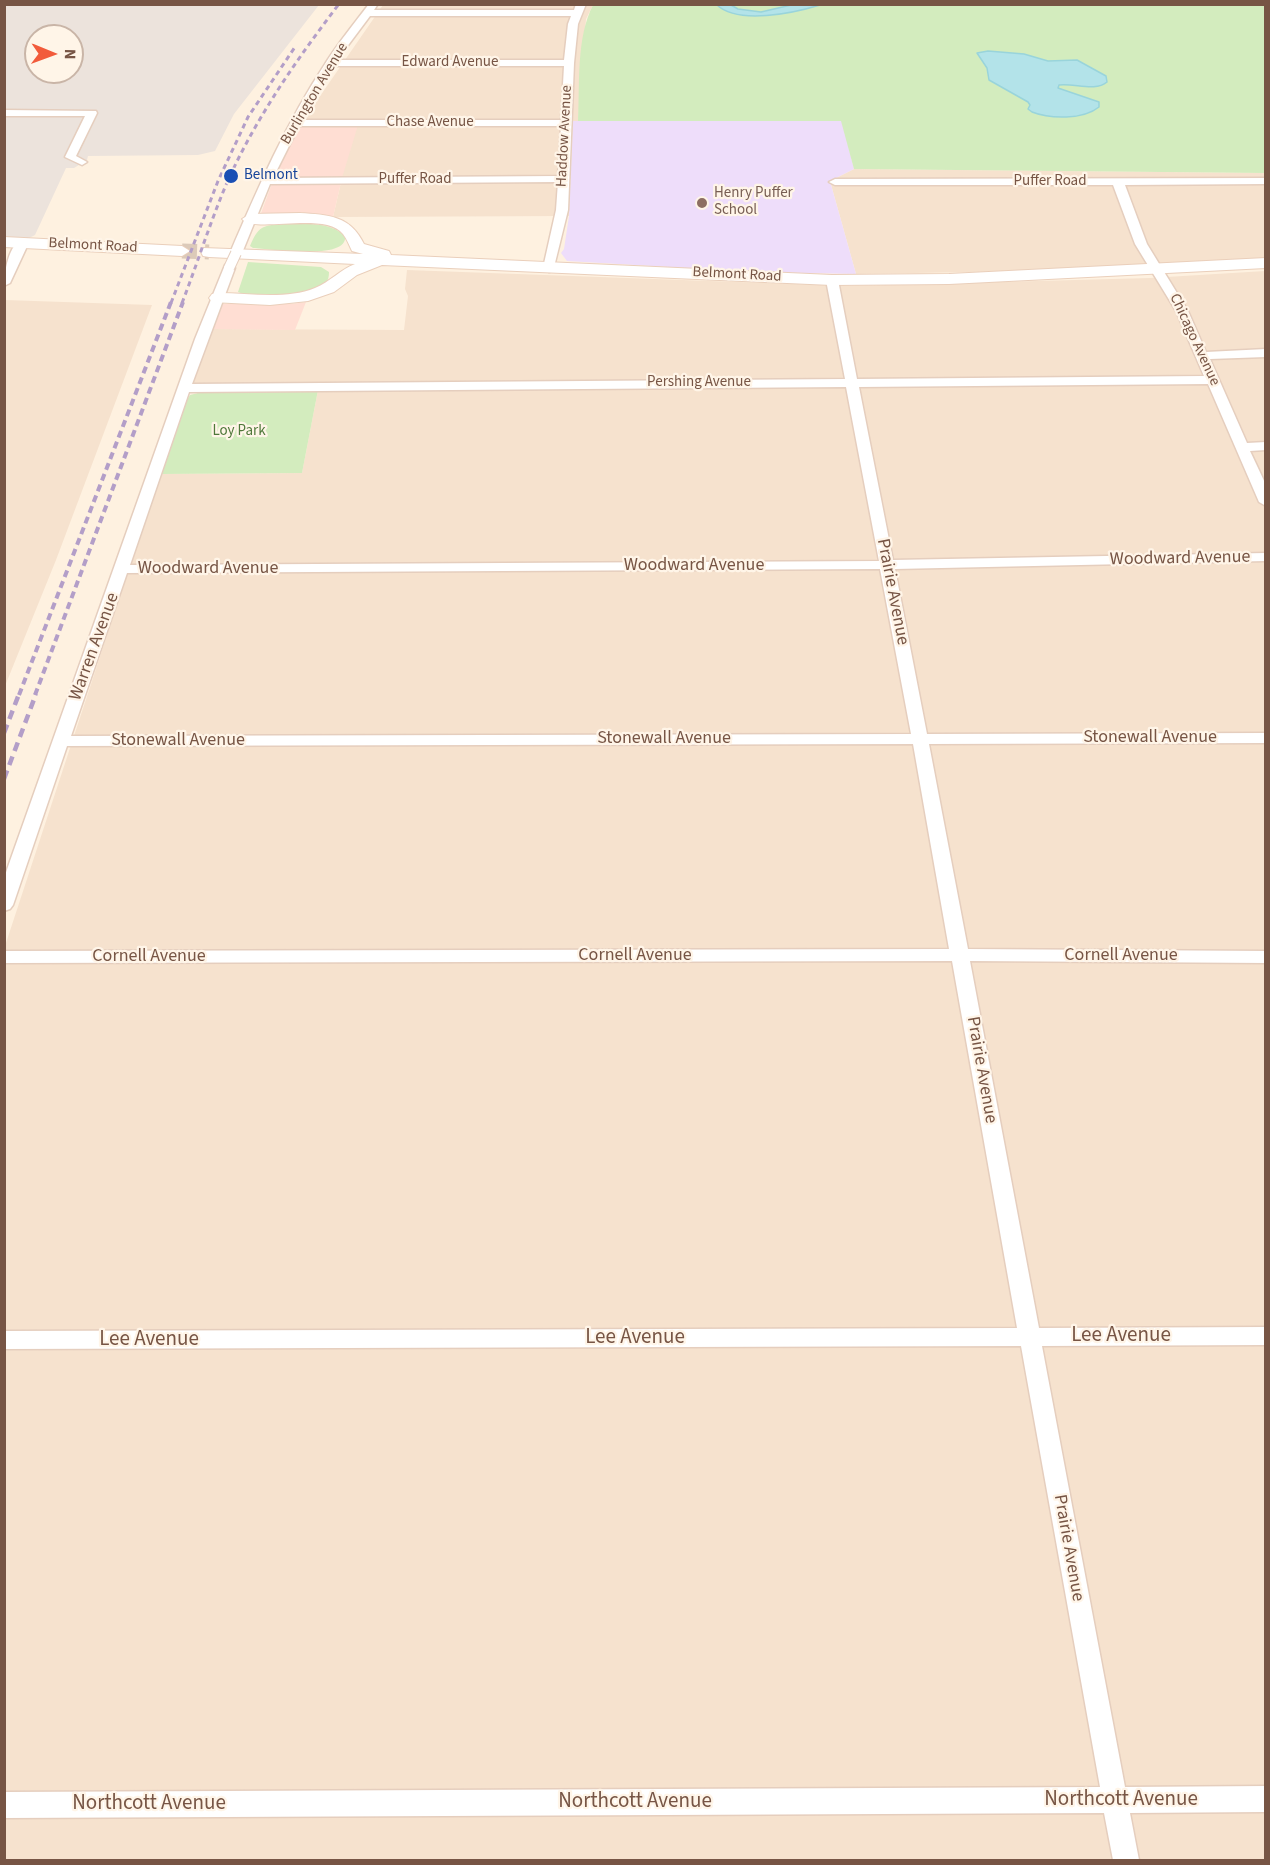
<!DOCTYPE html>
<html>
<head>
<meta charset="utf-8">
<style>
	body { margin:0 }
	#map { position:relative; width:1270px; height:1865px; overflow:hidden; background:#fef1e0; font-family:"Source Sans 3",sans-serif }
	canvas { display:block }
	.frame { position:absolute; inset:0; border:6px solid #775545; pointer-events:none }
	.north { position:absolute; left:24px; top:24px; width:60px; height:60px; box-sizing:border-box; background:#fff5e8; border:2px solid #c9b5a7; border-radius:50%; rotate:91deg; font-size:16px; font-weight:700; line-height:24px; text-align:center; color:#775545 }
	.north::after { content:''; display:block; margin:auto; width:21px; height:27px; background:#f25b3b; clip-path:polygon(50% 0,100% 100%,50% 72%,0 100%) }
</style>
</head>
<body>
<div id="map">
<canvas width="1270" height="1865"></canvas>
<div class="frame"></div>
<div class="north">N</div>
</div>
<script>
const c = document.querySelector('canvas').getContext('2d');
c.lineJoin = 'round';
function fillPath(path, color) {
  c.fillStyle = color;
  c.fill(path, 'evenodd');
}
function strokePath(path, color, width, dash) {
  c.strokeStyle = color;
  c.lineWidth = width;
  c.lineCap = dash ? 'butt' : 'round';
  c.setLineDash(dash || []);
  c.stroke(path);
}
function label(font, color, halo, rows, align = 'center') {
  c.font = font + ' "Source Sans 3",sans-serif';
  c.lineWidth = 4.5;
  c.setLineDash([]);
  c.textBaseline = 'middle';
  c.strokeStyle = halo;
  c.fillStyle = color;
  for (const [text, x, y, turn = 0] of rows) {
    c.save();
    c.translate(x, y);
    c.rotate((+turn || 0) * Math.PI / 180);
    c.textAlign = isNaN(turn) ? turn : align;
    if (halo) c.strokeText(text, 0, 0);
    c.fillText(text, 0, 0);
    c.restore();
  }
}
fillPath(new Path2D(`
	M383 5H593L586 19 578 121H573L569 216 333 217 342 178 300 125Z
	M854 169 1265 173V260L1028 271 856 274 830 181Z
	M407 270 848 286 1150 278 1265 271V1860H5V946L160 474 302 473 318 390 191 385 212 329 404 330 408 296 405 289Z
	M5 300 152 305 56 560 5 686Z`), '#f6e2ce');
fillPath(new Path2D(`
	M300 125H358L342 178 333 217 260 216 275 175Z
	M306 302 295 330 212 329 223 304H291Z`), '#ffded3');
fillPath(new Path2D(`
	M5 5H319L234 114 215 151 198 155 88 156 87 160 74 168H66L35 235 29 238 5 237ZM36 36H72V72H36Z`), '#ece3dc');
fillPath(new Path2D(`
	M573 121H842L854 169 830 181 856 274 754 272 567 261 561 253 564 249 569 216Z`), '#eeddfa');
fillPath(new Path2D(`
	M593 5H1265V173L854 169 841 121H578C580 83 576 38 593 5Z
	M283 224C303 224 330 221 345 236 349 261 269 249 253 248L250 246C258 227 262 225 283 224Z
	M248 262 321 267 329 272C329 277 328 282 324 285 311 298 254 299 238 292Z
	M318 390 302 473 160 474 185 403 190 395 202 392Z`), '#d3ecbe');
const water = new Path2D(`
	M717 5H731L738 9 761 12 791 5H820C794 13 738 25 717 5Z
	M988 51 1024 54 1048 61 1077 60 1106 76 1107 82C1095 92 1075 83 1059 85L1058 88 1099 102V107C1083 120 1050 119 1032 112L1028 109 1030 105 1028 102 989 80 987 68 977 53Z`);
fillPath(water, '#b3e3e9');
strokePath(water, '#99d4db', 1.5);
strokePath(new Path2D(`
	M182 251 209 252`), '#dccab9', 15, [15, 8]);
const minor = new Path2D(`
	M369 4H378L374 10H574L576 4H586L578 24 574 63 568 210 553 271 549 272 543 268 556 210 558 182 270 184 242 253 236 257 232 255 230 253C258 188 286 123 325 64 338 43 354 24 369 4ZM370 16H571L568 24 564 60H337ZM333 66H564L561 120H302ZM299 126H561L558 176 273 178Z
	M4 110 96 111 97 113 76 156 87 162 82 165 65 157 85 116H4Z
	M1266 178V184L1125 185 1147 244 1188 311 1206 352 1266 349V357L1210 359 1247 443 1266 442V450L1250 451 1266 485V506L1259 502 1208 384 859 387 893 560 1266 553V561L895 569 927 734 1266 733V743L929 744 968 949 1266 951V963L970 961 1039 1328 1266 1327V1345L1042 1346 1125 1787 1266 1786V1812L1130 1813 1139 1860H1113L1104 1813 4 1818V1792L1100 1787 1021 1346 4 1349V1331L1017 1328 952 961 4 963V951L949 949 913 744 67 746 13 905 10 909 4 911V878L195 339 225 265 229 264 235 268 192 384 845 379 826 280 832 276 838 280 857 379 1204 376 1176 311 1135 244 1113 185H835L829 182 835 179ZM846 387 879 561 130 565 189 392ZM880 569 911 734 71 736 127 573Z
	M23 239 29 242 10 283 4 286C4 273 9 243 23 239Z`);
const secondary = new Path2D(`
	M300 213C328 215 350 215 364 244L389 251 391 255 832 275 949 274 1266 258V268L949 284 832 285 382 265 357 275 334 292 308 301 270 305 212 302 209 298 212 294 218 293C249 293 286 300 315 288 330 282 341 269 355 264L209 257 203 256 201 252 203 248 363 254 352 251C349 245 347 239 343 234 325 211 254 234 242 219L250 214Z
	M4 237 182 246 190 251 182 256 4 247Z`);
strokePath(minor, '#e5cebe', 3);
strokePath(secondary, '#eacfbb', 2);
fillPath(minor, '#fff');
fillPath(secondary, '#fff');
strokePath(new Path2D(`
	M171 303 218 181 248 117 295 47
	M182 303C198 262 211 219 229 178 258 115 297 59 339 4`), '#b39ec8', 3, [5, 4]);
strokePath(new Path2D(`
	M19 695 171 302
	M35 695 183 302`), '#b39ec8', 4, [7, 4.5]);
strokePath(new Path2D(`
	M4 733 19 694
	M4 779 36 694`), '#b39ec8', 4.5, [9, 6]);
const minorBridge = new Path2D(`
	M229 268 236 253`);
strokePath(minorBridge, '#e5cebe', 12, []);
strokePath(minorBridge, '#fff', 10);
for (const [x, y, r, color] of [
	[231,176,8,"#1a4fb4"],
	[702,203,6,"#8d6e63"]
]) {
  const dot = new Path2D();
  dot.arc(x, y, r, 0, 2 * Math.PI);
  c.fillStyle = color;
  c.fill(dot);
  strokePath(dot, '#fff5e8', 2);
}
label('15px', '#775545', '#fff5e8', [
	["Edward Avenue",450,63],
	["Burlington Avenue",315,94,-59],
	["Chase Avenue",430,123],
	["Haddow Avenue",565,136,-87],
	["Puffer Road",415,180],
	["Puffer Road",1050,182],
	["Belmont Road",93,246,3],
	["Belmont Road",737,275,3],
	["Chicago Avenue",1194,340,65],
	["Pershing Avenue",699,383]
]);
label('15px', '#164399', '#fff5e8', [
	["Belmont",244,176]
], 'left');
label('15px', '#785e54', '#fff5e8', [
	["Henry Puffer",714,194],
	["School",714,211]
], 'left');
label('15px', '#4f783a', '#fff5e8', [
	["Loy Park",239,432]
]);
label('18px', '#775545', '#fff5e8', [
	["Woodward Avenue",1180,559,-1],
	["Woodward Avenue",694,566],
	["Woodward Avenue",208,569],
	["Prairie Avenue",892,592,79],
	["Warren Avenue",95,647,-70],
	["Stonewall Avenue",1150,738],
	["Stonewall Avenue",664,739],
	["Stonewall Avenue",178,741],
	["Cornell Avenue",635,956],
	["Cornell Avenue",1121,956],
	["Cornell Avenue",149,957],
	["Prairie Avenue",981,1070,80],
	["Prairie Avenue",1068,1548,80]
]);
label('21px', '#775545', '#fff5e8', [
	["Lee Avenue",1121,1336],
	["Lee Avenue",635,1338],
	["Lee Avenue",149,1340],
	["Northcott Avenue",1121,1800],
	["Northcott Avenue",635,1802],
	["Northcott Avenue",149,1804]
]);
</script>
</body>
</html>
